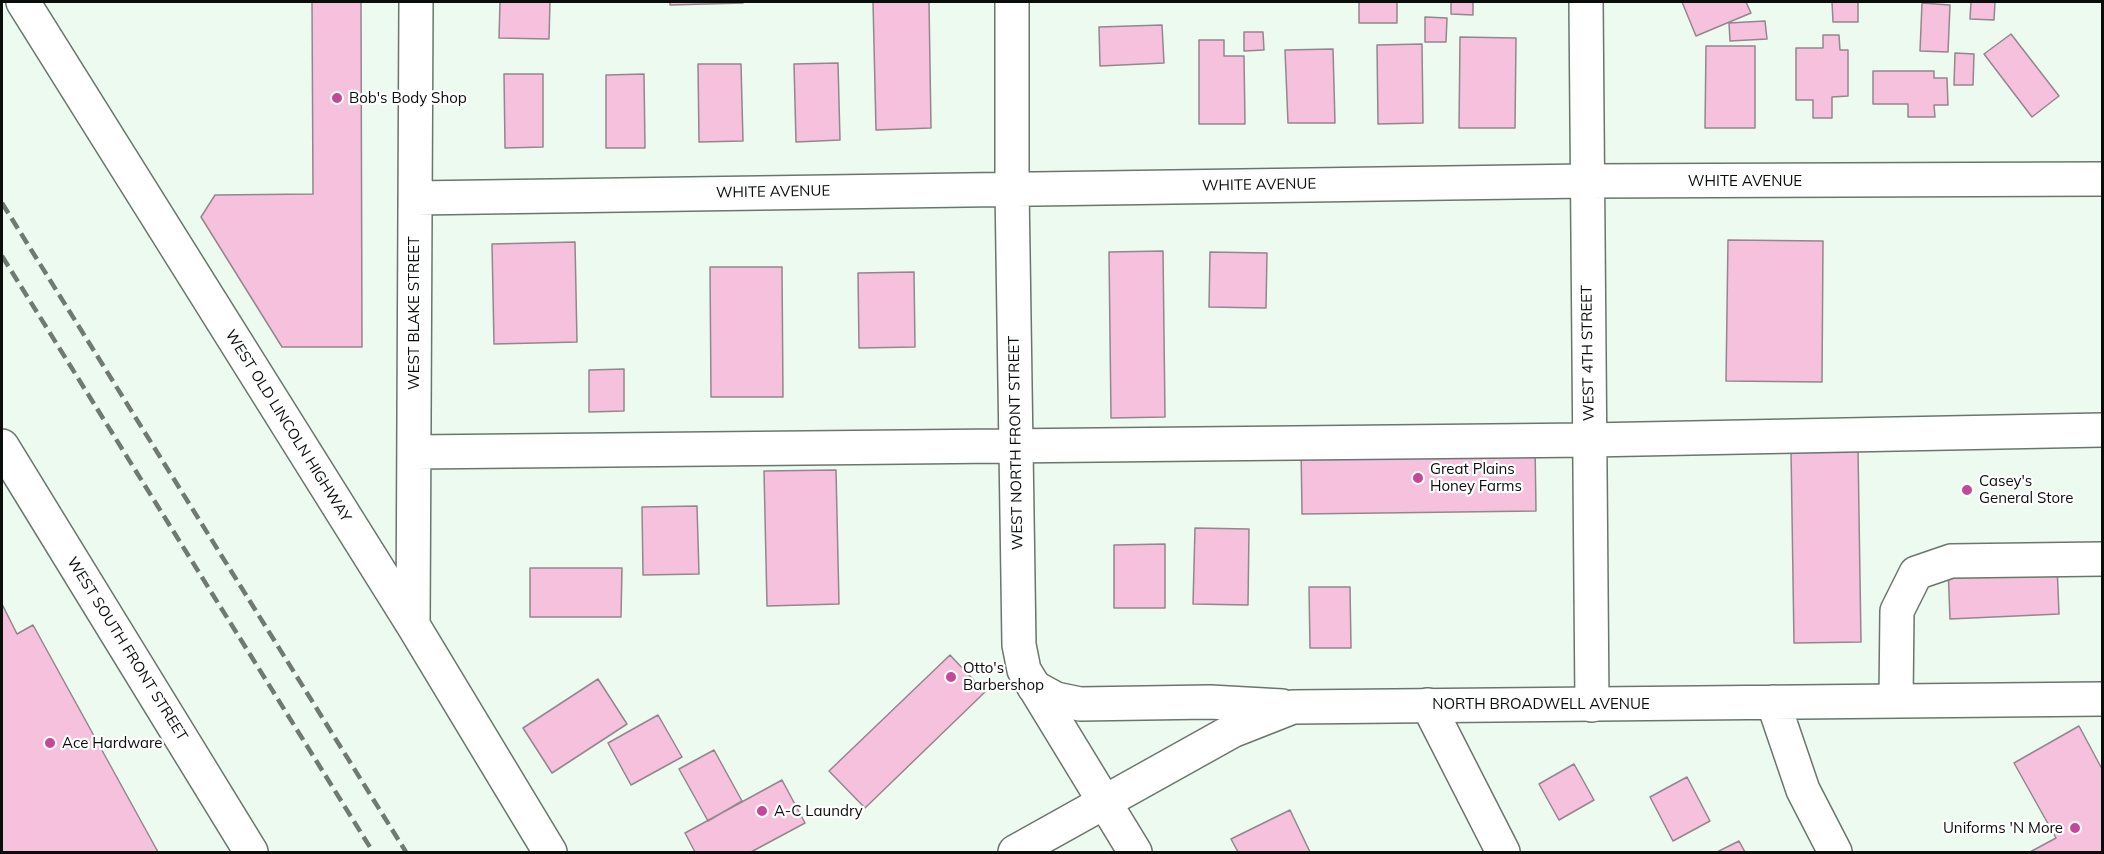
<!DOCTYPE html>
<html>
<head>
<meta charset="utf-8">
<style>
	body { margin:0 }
	#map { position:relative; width:2104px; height:854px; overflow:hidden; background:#edfaf0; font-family:Mulish,sans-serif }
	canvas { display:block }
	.frame { position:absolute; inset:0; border:3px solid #0a0e0b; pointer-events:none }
</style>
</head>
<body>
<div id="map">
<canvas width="2104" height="854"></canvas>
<div class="frame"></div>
</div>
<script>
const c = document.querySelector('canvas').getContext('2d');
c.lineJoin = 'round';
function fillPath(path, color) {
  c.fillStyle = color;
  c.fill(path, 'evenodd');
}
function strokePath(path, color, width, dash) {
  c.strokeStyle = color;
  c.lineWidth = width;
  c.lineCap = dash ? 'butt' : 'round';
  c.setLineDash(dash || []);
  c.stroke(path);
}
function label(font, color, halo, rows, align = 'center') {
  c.font = font + ' Mulish,sans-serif';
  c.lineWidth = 4.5;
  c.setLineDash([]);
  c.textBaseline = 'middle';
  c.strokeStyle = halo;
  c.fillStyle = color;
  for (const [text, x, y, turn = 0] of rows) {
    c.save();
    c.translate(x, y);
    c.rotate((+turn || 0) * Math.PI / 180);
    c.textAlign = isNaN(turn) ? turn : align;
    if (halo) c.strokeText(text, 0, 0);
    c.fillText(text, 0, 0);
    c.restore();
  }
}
const building = new Path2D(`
	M312 2H361L362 347H282L201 217 215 195 313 194Z
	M500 2H550L549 39 499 38Z
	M670 2H743V3L670 5Z
	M873 2H929L931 128 876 130Z
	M1359 2H1397V23H1359Z
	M1451 2H1473V15L1451 14Z
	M1682 2H1746L1751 13 1696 36Z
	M1832 2H1858V22H1833Z
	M1971 2H1995L1994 20 1970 19Z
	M1922 3 1950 5 1948 52 1920 51Z
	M1425 17 1447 18 1446 42H1425Z
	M1765 21 1767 39 1730 41 1729 23Z
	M1162 25 1164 63 1100 66 1099 27Z
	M1244 32H1263L1264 50 1244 51Z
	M2011 34 2059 96 2032 117 1984 54Z
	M1823 35H1839L1840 50H1848V96L1832 97V118H1813V100H1796V48H1823Z
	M1460 37 1516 38 1515 128H1459Z
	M1199 40H1224V56H1244L1245 124H1199Z
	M1422 44 1423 123 1378 124 1377 45Z
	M1706 46H1755V128H1705Z
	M1333 49 1335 123H1288L1285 50Z
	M1955 53 1974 54 1973 85H1954Z
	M838 63 840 140 796 142 794 64Z
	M698 64H741L743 141 699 142Z
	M1873 71H1934V78H1947L1948 105H1934L1935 117H1908V104H1873Z
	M504 74H543V147L505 148Z
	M644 74 645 148H606V75Z
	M1728 240 1823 241 1822 382 1726 381Z
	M575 242 577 342 494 344 492 244Z
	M1163 251 1165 417 1111 418 1109 252Z
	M1210 252 1267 253 1266 308 1209 307Z
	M710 267H782L783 397H711Z
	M914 272 915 347 859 348 858 273Z
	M624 369V411L589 412V370Z
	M1535 443 1536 511 1302 514 1301 445Z
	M1858 449 1861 642 1794 643 1791 450Z
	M836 470 839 604 767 606 764 471Z
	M697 506 699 574 643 575 642 507Z
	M1195 528 1249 529 1248 605 1193 604Z
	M1165 544V608H1114V545Z
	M2057 565 2059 614 1950 619 1948 567Z
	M530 568H622L621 617H530Z
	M1309 587H1350L1351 648H1310Z
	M2 604 17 634 33 625 158 852H2Z
	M950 655 985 692 865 808 829 771Z
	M598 679 627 724 552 773 523 728Z
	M658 715 682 757 631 785 608 743Z
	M2079 726 2102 769V852H2030L2056 838 2014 763Z
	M714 750 742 801 708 821 679 769Z
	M1574 764 1594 800 1559 820 1539 784Z
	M1687 777 1710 821 1673 841 1650 797Z
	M782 780 805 823 751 852H695L685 833Z
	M1290 810 1310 852H1238L1231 839Z
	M1739 841 1745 852H1717Z`);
fillPath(building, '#f5c1dd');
strokePath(building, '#94868d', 1.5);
const minor = new Path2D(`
	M23 2 413 625 550 852
	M1012 2V188L1019 645 1024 670 1135 852
	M1586 2 1592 705
	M415 198 1586 181 2102 179
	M2 446 251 852
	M414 452 1589 440 2102 430
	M413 625 416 2
	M1896 700 1897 611 1916 573 1951 561 2102 559
	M1428 705 1503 852`);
const major = new Path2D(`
	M1034 687 1056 699 1080 704 1210 702 1282 706
	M1773 702 1803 790 1835 852
	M1015 852 1232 731 1293 707 2102 699`);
strokePath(minor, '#6a766d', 36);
strokePath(major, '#6a766d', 36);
strokePath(minor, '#fff', 33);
strokePath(major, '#fff', 33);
strokePath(new Path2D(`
	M2 203 406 852
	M2 256 373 852`), '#717973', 4.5, [12, 6]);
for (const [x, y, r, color] of [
	[337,98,6,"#c44897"],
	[1418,478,6,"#c44897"],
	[1967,490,6,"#c44897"],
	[951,677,6,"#c44897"],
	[50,743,6,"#c44897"],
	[762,811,6,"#c44897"],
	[2075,828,6,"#c44897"]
]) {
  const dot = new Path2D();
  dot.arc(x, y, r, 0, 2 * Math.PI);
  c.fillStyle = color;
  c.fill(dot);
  strokePath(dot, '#fff', 2);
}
label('15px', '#0a0e0b', '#fff', [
	["Bob's Body Shop",349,98],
	["Great Plains",1430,469],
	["Honey Farms",1430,486],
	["Casey's",1979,481],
	["General Store",1979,498],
	["Otto's",963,668],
	["Barbershop",963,685],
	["Ace Hardware",62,743],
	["A-C Laundry",774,811],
	["Uniforms 'N More",2063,828,"right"]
], 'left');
label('15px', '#0a0e0b', '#fff', [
	["WHITE AVENUE",1745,181],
	["WHITE AVENUE",1259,185,-1],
	["WHITE AVENUE",773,192,-1],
	["WEST BLAKE STREET",414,313,-90],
	["WEST 4TH STREET",1588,353,-91],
	["WEST OLD LINCOLN HIGHWAY",288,426,58],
	["WEST NORTH FRONT STREET",1016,443,-91],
	["WEST SOUTH FRONT STREET",127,649,58],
	["NORTH BROADWELL AVENUE",1541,704]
]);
</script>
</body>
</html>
